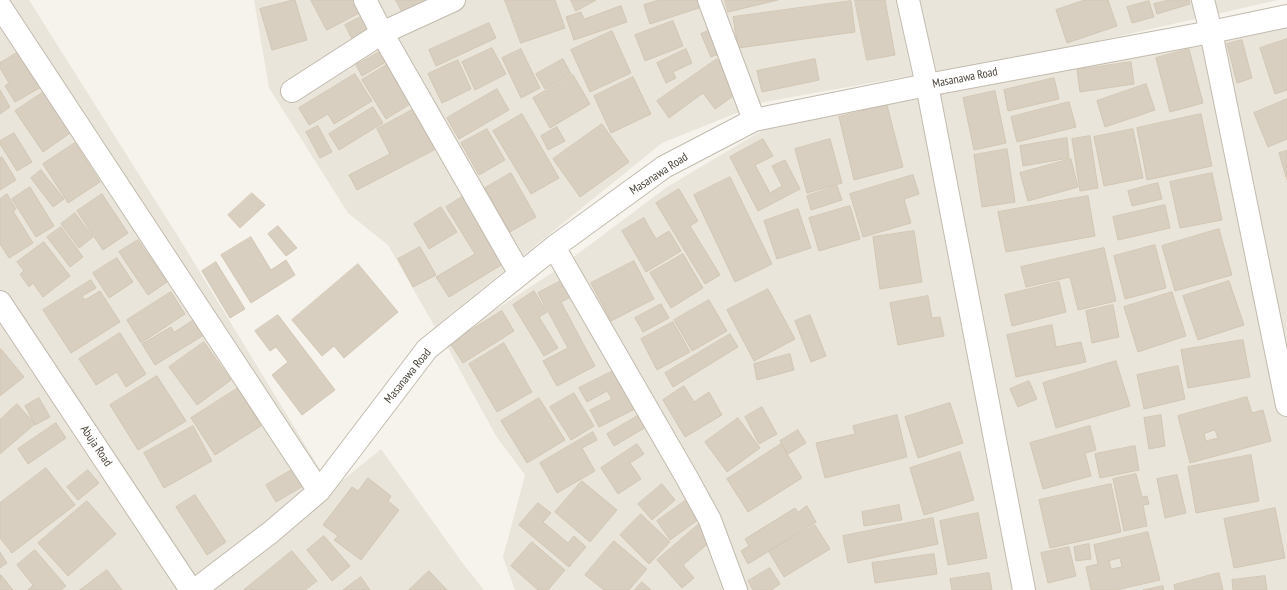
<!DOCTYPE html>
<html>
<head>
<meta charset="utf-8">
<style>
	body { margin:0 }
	canvas { display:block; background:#f6f3ec }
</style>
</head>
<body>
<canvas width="1287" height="590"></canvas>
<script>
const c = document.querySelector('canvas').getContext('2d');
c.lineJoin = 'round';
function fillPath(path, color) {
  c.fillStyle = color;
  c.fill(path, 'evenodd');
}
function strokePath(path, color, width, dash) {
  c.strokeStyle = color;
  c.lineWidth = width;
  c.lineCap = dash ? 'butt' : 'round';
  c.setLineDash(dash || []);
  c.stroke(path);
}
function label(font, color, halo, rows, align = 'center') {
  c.font = font + ' "PT Sans Narrow",sans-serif';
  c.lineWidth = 4;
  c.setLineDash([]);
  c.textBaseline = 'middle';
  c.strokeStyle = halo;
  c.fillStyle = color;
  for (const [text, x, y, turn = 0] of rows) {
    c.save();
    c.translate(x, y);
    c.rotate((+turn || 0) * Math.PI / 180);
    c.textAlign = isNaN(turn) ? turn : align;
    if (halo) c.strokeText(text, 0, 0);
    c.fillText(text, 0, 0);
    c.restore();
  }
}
fillPath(new Path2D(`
	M0 0H29L184 246 332 489 381 449 464 565 484 590H0Z
	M254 0H1278L1072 47 764 102 662 143 435 327 388 245 348 213 269 88Z
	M1287 20V590H515L503 557 525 475 496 436 443 339 500 307 559 268 667 187 778 121Z`), '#eae5da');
const building = new Path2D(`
	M293 0H295L307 40 272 50 260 9Z
	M311 0H357L363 11 327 30Z
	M396 0H434L405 17Z
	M505 0H555L565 28 521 43Z
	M571 0H596L576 11Z
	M659 0H703L705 6 650 24 644 5Z
	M725 0H778L728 12Z
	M855 0H885L895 55 867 60Z
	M1085 0H1108L1117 26 1067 43 1056 10Z
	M1170 0H1189L1190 4 1157 14 1154 4Z
	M851 1 855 32 738 48 733 17Z
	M1149 1 1154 17 1132 23 1127 7Z
	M621 6 627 22 574 40 566 17 581 12 584 19Z
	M368 13 376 29 353 41 345 25Z
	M673 21 683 46 645 61 635 35Z
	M489 23 496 38 436 66 429 50Z
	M715 28 724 52 711 57 701 34Z
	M612 31 631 73 590 92 571 50Z
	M1287 39V90L1275 94 1260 48Z
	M1242 40 1252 78 1237 83 1227 44Z
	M492 48 506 74 475 90 462 62Z
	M385 49 391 59 362 76 356 65Z
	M521 49 540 88 521 98 502 58Z
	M686 49 692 63 673 72 676 78 666 83 657 63Z
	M1189 49 1203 103 1170 112 1156 58Z
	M22 50 43 86 15 102 5 86 9 83 0 68V63Z
	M563 59 571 74 545 89 536 74Z
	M717 59 740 91 715 109 703 93 669 118 657 101Z
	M815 59 819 80 762 92 757 71Z
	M458 60 471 89 442 103 428 74Z
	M393 61 418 99 386 119 362 80Z
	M1131 62 1134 84 1080 92 1077 70Z
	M355 74 372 101 334 124 328 114 309 125 299 108Z
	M573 75 590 104 550 128 533 98Z
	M633 77 651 114 611 133 594 96Z
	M1054 78 1059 99 1008 111 1004 90Z
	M1146 84 1155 110 1105 127 1097 101Z
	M497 89 509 110 459 139 447 118Z
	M0 90 10 107 0 114Z
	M45 91 73 131 43 152 15 111Z
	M995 91 1006 143 974 150 963 98Z
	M1287 99V139L1268 147 1254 113Z
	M1069 102 1076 127 1017 142 1011 117Z
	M887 105 903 167 854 180 839 117Z
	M373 107 383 123 339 150 329 134Z
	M414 109 436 149 357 190 349 175 390 154 377 129Z
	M522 114 559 178 531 194 493 131Z
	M1201 114 1212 166 1147 180 1137 128Z
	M602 124 629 162 580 197 553 159Z
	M318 126 332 152 320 158 306 132Z
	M557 127 565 141 548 150 541 136Z
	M487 129 505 160 479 175 461 143Z
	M1133 129 1143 178 1104 186 1094 137Z
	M14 133 32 162 17 171 0 144V141Z
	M1090 136 1098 188 1080 191 1072 139Z
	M1067 138 1069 158 1023 166 1020 146Z
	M763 139 773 156 755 165 770 193 782 186 772 166 785 160 800 189 758 211 730 157Z
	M830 139 842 183 807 193 795 149Z
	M75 143 100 182 68 203 43 164Z
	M1007 149 1015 202 982 207 974 155Z
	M1287 151V180L1279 153Z
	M2 157 16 180 0 190V158Z
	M1071 159 1078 187 1028 201 1020 173Z
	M41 170 64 199 53 207 31 178Z
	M511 173 536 217 510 232 485 188Z
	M1212 173 1222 220 1180 228 1170 182Z
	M913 175 919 194 904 199 911 223 863 237 850 194Z
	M730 177 772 264 735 282 694 195Z
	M1158 183 1162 199 1132 206 1128 191Z
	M837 186 842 200 811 210 807 196Z
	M30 187 54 226 36 237 12 199Z
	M679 189 698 221 690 226 720 275 705 284 656 203Z
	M470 192 511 259 449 297 436 277 475 254 446 207Z
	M252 193 265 205 240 228 228 215Z
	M7 194 16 209 13 211 33 243 9 258 0 244V199Z
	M102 194 128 233 103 250 77 211Z
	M1088 196 1095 236 1006 252 998 212Z
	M1165 205 1170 228 1118 240 1113 217Z
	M850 206 860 239 819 251 809 218Z
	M441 207 457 232 429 249 414 224Z
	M798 209 811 248 777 259 764 221Z
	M75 213 93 237 79 248 61 224Z
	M644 218 656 239 669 231 681 251 646 272 622 231Z
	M278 226 297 248 286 256 268 234Z
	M61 227 83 257 70 267 47 237Z
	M1219 229 1232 275 1175 291 1162 246Z
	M914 231 922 282 880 289 873 237Z
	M251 237 271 270 286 260 295 275 251 303 221 255Z
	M138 240 167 282 148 295 119 252Z
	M44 242 70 276 43 297 33 283 29 287 20 274 24 271 17 262Z
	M1155 245 1166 288 1125 299 1114 256Z
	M420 247 436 275 413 287 398 259Z
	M1104 248 1116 301 1078 310 1070 277 1026 287 1021 267Z
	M683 254 703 288 671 308 650 273Z
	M117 258 133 282 109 298 93 273Z
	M634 261 654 299 611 321 591 283Z
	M216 262 245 309 230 318 202 271Z
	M358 264 398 312 344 358 334 346 322 356 292 320Z
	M568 277 577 294 561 302 595 366 557 386 543 361 568 348 538 293Z
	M91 280 96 288 82 296 85 300 100 291 120 322 71 353 43 310Z
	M1229 281 1244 325 1198 340 1183 296Z
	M1059 282 1066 312 1012 326 1005 295Z
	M768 289 795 339 754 361 727 310Z
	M534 291 547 312 539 317 558 348 544 356 513 305Z
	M171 292 185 314 141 343 127 320Z
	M1172 292 1186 336 1138 352 1124 307Z
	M928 296 932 318 940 317 944 336 898 345 890 303Z
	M709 300 727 331 692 351 674 320Z
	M661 304 669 318 643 332 635 318Z
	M1113 305 1119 337 1092 343 1086 311Z
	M502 311 514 331 463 363 450 343Z
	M278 315 335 390 302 415 272 375 288 362 276 347 270 351 255 331Z
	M810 315 826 356 811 362 795 321Z
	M194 320 204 335 155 365 142 344 171 327 174 332Z
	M673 322 690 352 657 370 641 339Z
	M1052 325 1056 347 1081 342 1086 362 1016 377 1007 335Z
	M120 333 146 374 126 387 117 372 96 385 79 359Z
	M730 334 738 347 673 387 665 373Z
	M1243 340 1250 377 1188 388 1181 350Z
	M204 342 231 380 197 405 169 367Z
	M504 343 532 392 497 412 469 364Z
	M1 349 24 377 0 396V350Z
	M790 354 794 370 757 380 754 364Z
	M1116 361 1130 406 1056 428 1043 383Z
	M1178 366 1185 399 1144 409 1137 375Z
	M615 370 635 409 599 427 590 410 612 399 607 391 587 402 579 388Z
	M157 376 186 421 138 450 110 405Z
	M1029 381 1037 399 1018 407 1010 389Z
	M684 386 694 402 709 392 722 415 685 437 663 400Z
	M238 388 261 426 215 455 191 418Z
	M574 393 594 426 571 440 550 407Z
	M1247 397 1252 413 1263 410 1271 441 1190 463 1178 416ZM1215 430 1218 438 1206 441 1204 434Z
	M39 398 50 417 35 425 25 406Z
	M539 398 565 440 527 463 501 421Z
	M950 403 963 443 918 458 905 417Z
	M17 404 35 424 0 454V420Z
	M762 407 777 434 759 444 745 417Z
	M646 411 653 423 614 446 607 434Z
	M897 415 907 457 825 478 816 443 855 434 853 426Z
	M1161 415 1165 446 1149 449 1144 418Z
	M738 418 760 448 727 472 705 442Z
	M56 423 66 438 28 464 18 449Z
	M193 426 212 461 164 488 144 453Z
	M1090 426 1096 450 1085 453 1091 476 1043 489 1030 443Z
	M798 430 806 443 788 454 780 441Z
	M593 432 597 440 582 448 595 471 557 493 540 463Z
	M637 444 644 454 630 463 641 479 618 494 601 468Z
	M781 444 802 478 748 512 727 479Z
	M1135 446 1139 470 1100 478 1095 454Z
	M960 452 974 500 924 515 910 468Z
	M1251 455 1259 501 1196 513 1188 467Z
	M46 468 75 505 12 553 0 538V503Z
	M295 468 305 485 276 502 266 485Z
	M88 470 99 483 78 500 67 487Z
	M1136 474 1142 497 1147 496 1149 504 1143 505 1147 526 1124 531 1113 479Z
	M1177 475 1186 513 1165 518 1157 479Z
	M368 478 391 496 388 501 399 510 361 560 334 540 338 536 323 525 352 487 358 491Z
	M582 481 617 510 590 542 555 512Z
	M662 484 675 500 652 520 638 504Z
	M1111 484 1121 532 1050 548 1039 500Z
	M195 495 226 542 207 555 176 507Z
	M692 496 706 514 670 540 657 521Z
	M87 501 116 534 68 576 38 543Z
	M538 503 551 513 543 522 568 543 574 536 586 547 569 567 519 525Z
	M899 505 902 520 864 526 862 512Z
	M807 506 816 522 748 564 741 551 749 546 745 539 795 508 798 512Z
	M1275 508 1285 558 1234 568 1224 519Z
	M978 513 987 558 948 565 940 521Z
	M641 514 670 542 649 564 620 535Z
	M933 518 938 544 848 563 843 536Z
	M699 524 712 540 683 565 694 578 682 588 657 560Z
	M815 525 830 549 784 577 769 552Z
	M1148 532 1160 580 1116 590H1091L1086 567 1098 564 1094 545ZM1120 558 1122 567 1111 569 1109 561Z
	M324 536 350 566 332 581 307 550Z
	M614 541 647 569 629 590H604L585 575Z
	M532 542 565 570 548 590H538L511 566Z
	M1089 544 1091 559 1076 561 1074 547Z
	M1069 547 1076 576 1048 583 1041 553Z
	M35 550 66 586 61 590H28L33 585 17 565Z
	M292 551 317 581 305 590H244Z
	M0 552 7 563 0 568Z
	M934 554 937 574 875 583 872 563Z
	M770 568 780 584 771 590H753L748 581Z
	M107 570 122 590H80Z
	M429 571 447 590H409Z
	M989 573 992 590H952L950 579Z
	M1219 573 1223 590H1175L1174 585Z
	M1 575 13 590H0Z
	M1265 576 1267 590H1233L1232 580Z
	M361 577 370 590H343Z
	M642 582 651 590H635Z
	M1163 586 1164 590H1143Z`);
fillPath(building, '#d8cfc1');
strokePath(building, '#d3c7b4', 1);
const minor = new Path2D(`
	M365 0 382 33 520 274
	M709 0 754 120
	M908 0 927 85 1024 590
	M1203 0 1211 32 1287 405
	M0 6 319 491
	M292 91 382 33 454 0
	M554 247 687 478 710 520 736 590
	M0 302 191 590
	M195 590 271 532 319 491 427 349 554 247 664 167 754 120 927 85 1211 32 1287 16`);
strokePath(minor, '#c2bbae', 24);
strokePath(minor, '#fff', 22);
label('12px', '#4b4439', '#fff', [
	["Masanawa Road",965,78,-11],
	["Masanawa Road",659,174,-33],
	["Masanawa Road",408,376,-51],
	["Abuja Road",96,446,56]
]);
</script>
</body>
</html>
